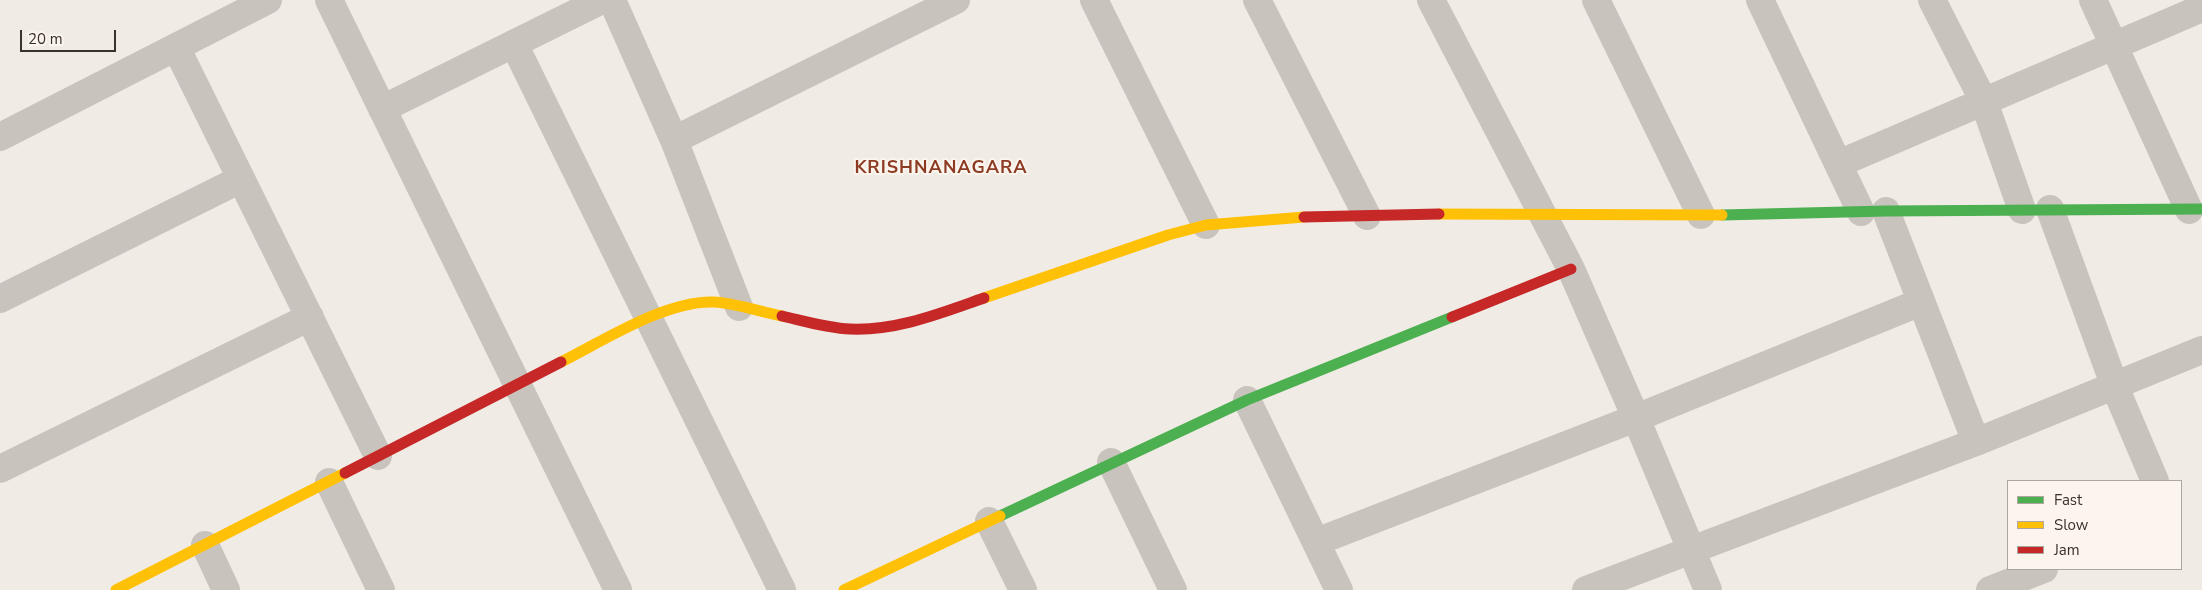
<!DOCTYPE html>
<html>
<head>
<meta charset="utf-8">
<style>
	body { margin:0 }
	#map { position:relative; width:2202px; height:590px; overflow:hidden; background:#f0ebe5; font-family:"Nunito Sans",sans-serif }
	canvas { display:block }
	.legend { position:absolute; left:2007px; top:480px; width:175px; height:90px; box-sizing:border-box; background:#fbf5ee; border:1px solid #aea6a0; margin:0; padding:6px 9px; list-style:none; font-size:15px; color:#3b302b }
	.legend li { display:flex; align-items:center; gap:10px; height:25px }
	.legend b { width:25px; border:1px solid #aea6a0 }
	.scale { position:absolute; left:20px; top:30px; width:96px; height:22px; box-sizing:border-box; border:2px solid #3b302b; border-top:0; padding-left:6px; font-size:15px; line-height:18px; white-space:nowrap; color:#3b302b; -webkit-text-stroke:4px #fbf5ee; paint-order:stroke }
</style>
</head>
<body>
<div id="map">
<canvas width="2202" height="590"></canvas>
<ul class="legend">
<li><b style="height:6px;background:#4caf50"></b>Fast</li>
<li><b style="height:6px;background:#ffc107"></b>Slow</li>
<li><b style="height:6px;background:#c62828"></b>Jam</li>
</ul>
<div class="scale">20 m</div>
</div>
<script>
const c = document.querySelector('canvas').getContext('2d');
c.lineJoin = 'round';
function strokePath(path, color, width, dash) {
  c.strokeStyle = color;
  c.lineWidth = width;
  c.lineCap = dash ? 'butt' : 'round';
  c.setLineDash(dash || []);
  c.stroke(path);
}
function label(font, color, halo, rows, align = 'center') {
  c.font = font + ' "Nunito Sans",sans-serif';
  c.lineWidth = 4;
  c.setLineDash([]);
  c.textBaseline = 'middle';
  c.strokeStyle = halo;
  c.fillStyle = color;
  for (const [text, x, y, turn = 0] of rows) {
    c.save();
    c.translate(x, y);
    c.rotate((+turn || 0) * Math.PI / 180);
    c.textAlign = isNaN(turn) ? turn : align;
    if (halo) c.strokeText(text, 0, 0);
    c.fillText(text, 0, 0);
    c.restore();
  }
}
strokePath(new Path2D(`
	M329 0 618 590
	M612 0 674 140 739 307
	M1094 0 1206 225
	M1257 0 1367 216
	M1431 0 1571 269 1636 418 1708 590
	M1596 0 1701 215
	M1760 0 1861 212
	M1932 0 1984 102 2022 210
	M2093 0 2189 210
	M514 44 782 590
	M176 47 378 456
	M382 109 602 0
	M0 137 268 0
	M674 140 956 0
	M1838 164 2202 8
	M2050 209 2115 387 2155 481
	M1886 211 1976 442
	M0 299 241 179
	M1247 400 1339 590
	M1111 462 1173 590
	M0 469 310 317
	M329 482 381 590
	M989 521 1023 590
	M1316 542 1636 418 1921 302
	M205 545 226 590
	M1586 590 1976 442 2202 350
	M1990 590 2044 569`), '#c9c3be', 28);
strokePath(new Path2D(`
	M1722 215 1886 211 2202 209
	M1000 516 1247 400 1452 317`), '#4caf50', 11);
strokePath(new Path2D(`
	M1439 214 1722 215
	M984 298 1168 235 1206 225 1304 217
	M561 362C603 341 666 300 714 302 735 303 761 312 782 316
	M116 590 345 473
	M844 590 1000 516`), '#ffc107', 11);
strokePath(new Path2D(`
	M1304 217 1439 214
	M782 316C804 321 827 328 850 329 897 331 941 313 984 298
	M1452 317 1571 269
	M345 473 561 362`), '#c62828', 11);
c.letterSpacing = '1px';
label('bold 18px', '#8c3b22', '#fbf5ee', [
	["KRISHNANAGARA",941,169]
]);
c.letterSpacing = '0px';
</script>
</body>
</html>
